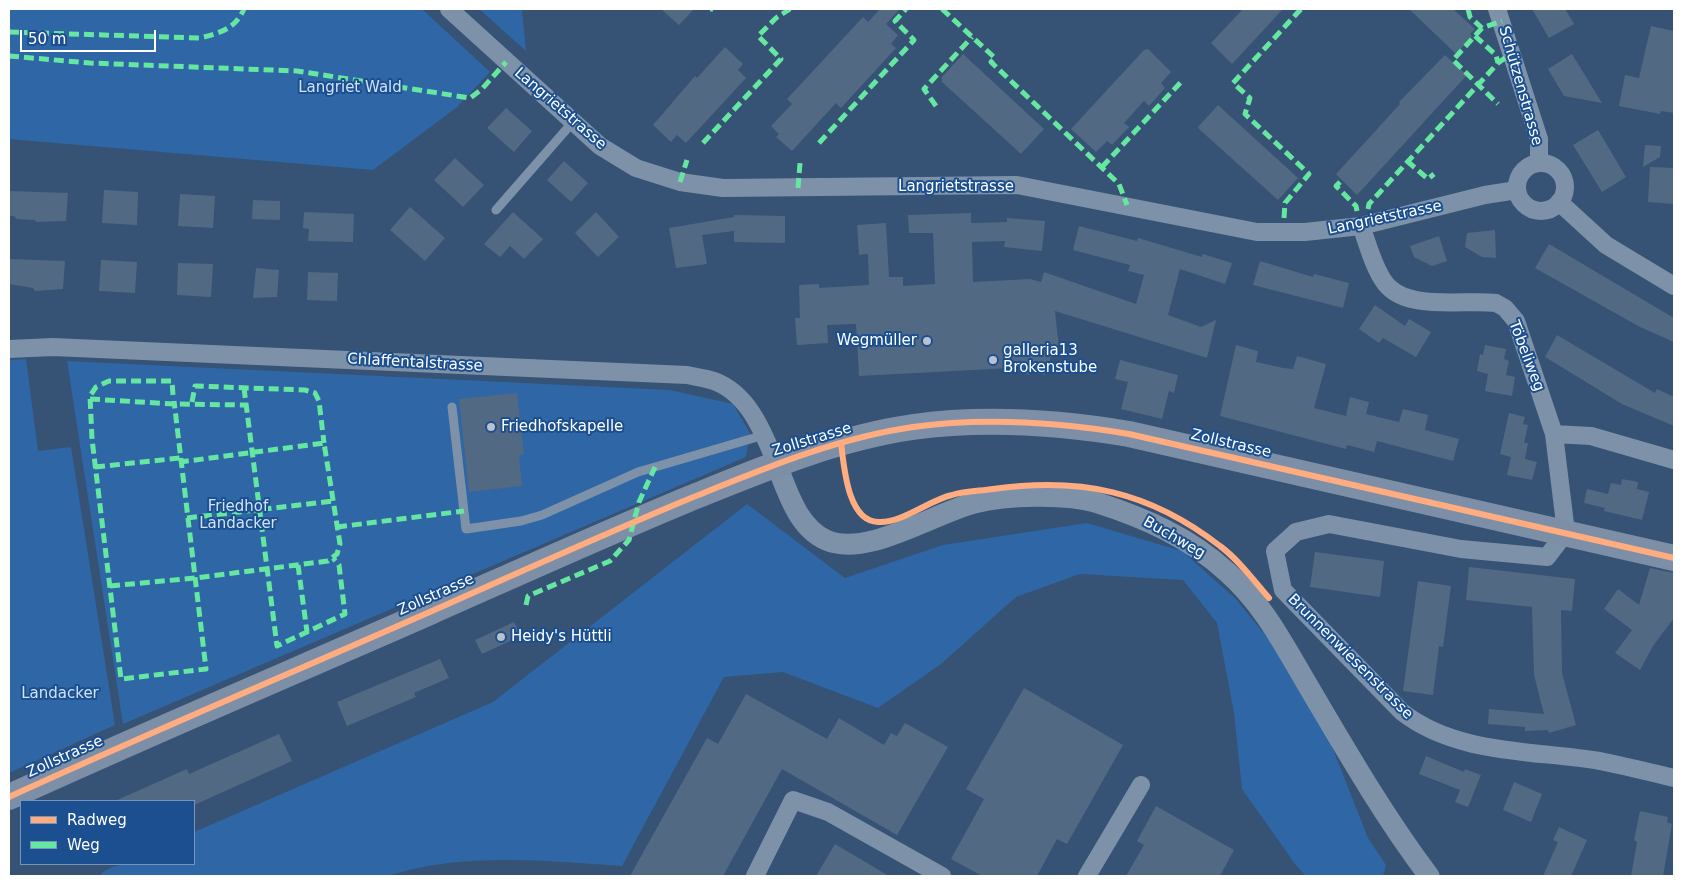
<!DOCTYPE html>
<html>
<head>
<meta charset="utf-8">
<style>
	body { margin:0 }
	#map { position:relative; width:1683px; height:885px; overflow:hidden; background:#365274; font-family:"DejaVu Sans",sans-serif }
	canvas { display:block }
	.frame { position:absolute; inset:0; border:10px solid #fff; pointer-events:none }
	.legend { position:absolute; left:20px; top:800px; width:175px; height:65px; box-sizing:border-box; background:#1b4f8f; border:1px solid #7695bc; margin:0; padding:6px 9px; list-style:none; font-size:15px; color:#fff }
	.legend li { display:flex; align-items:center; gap:10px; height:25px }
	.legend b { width:25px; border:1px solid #7695bc }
	.scale { position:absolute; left:20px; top:30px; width:136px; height:22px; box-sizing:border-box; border:2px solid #fff; border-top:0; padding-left:6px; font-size:15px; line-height:18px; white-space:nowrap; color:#fff; -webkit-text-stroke:4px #1b4f8f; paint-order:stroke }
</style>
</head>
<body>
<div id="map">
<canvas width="1683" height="885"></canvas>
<div class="frame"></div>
<ul class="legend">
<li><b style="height:6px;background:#ffac80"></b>Radweg</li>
<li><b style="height:6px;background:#66e7a1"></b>Weg</li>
</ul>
<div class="scale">50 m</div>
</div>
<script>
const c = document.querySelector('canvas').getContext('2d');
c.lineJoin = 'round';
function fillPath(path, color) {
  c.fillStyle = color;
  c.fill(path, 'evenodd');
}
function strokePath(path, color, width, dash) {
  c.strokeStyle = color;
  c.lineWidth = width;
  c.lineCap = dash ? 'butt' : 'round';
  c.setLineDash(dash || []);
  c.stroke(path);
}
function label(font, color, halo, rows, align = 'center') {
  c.font = font + ' "DejaVu Sans",sans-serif';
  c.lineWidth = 4;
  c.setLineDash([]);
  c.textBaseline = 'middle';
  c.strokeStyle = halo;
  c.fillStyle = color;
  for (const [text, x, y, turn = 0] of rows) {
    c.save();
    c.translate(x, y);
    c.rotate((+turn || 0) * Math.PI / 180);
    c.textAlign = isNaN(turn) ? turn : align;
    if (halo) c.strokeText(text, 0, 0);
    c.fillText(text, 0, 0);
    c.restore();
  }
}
fillPath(new Path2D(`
	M9 9H422L490 72 456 108 373 170 9 139Z
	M479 9H522L526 51Z
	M26 359 38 451 71 447 115 725 9 773V360Z
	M67 361 670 390 733 404 750 433 746 457 123 724Z
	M747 504 845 578 943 545 1087 523 1182 551 1236 599 1295 672 1318 711 1368 838 1386 865 1383 876H1306L1295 864 1242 789 1234 713 1217 623 1183 580 1080 574 1016 597 941 664 878 708 783 672 724 677 622 866C544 861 463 852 388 876H100C111 857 172 864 194 864V832L493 702Z`), '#2f66a5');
fillPath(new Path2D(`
	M661 9H694L679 25Z
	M880 9H900L886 24 898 35 891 44 896 48 841 108 836 103 792 151 776 137 779 134 771 126 792 104 787 99 863 17 868 22Z
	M1243 9H1283L1232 64 1211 43Z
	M1409 9H1453L1475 29 1470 34 1472 36 1456 54Z
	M1532 9H1565L1574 24 1549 38Z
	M1651 26 1674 31V113L1661 111 1660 114 1619 106 1625 75 1639 78Z
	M725 47 743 64 738 70 746 78 686 143 677 135 671 142 653 125 695 76 697 78Z
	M1148 49 1171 72 1161 83 1165 88 1149 106 1144 101 1124 123 1129 127 1112 145 1107 141 1096 152 1071 129 1144 50Z
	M963 54 1044 129 1021 154 941 81 943 80 941 78Z
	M1572 54 1602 103 1564 96 1548 69Z
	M1445 55 1467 75 1357 195 1336 174 1400 104 1399 102Z
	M1218 105 1298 178 1278 200 1199 129 1198 127Z
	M506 108 532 131 514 152 487 128Z
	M1598 130 1626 177 1602 192 1573 145Z
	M1645 145 1661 146 1660 157 1643 167Z
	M455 158 484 185 463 207 434 180Z
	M564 161 588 183 571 202 547 180Z
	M1650 167 1674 168V204L1648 202Z
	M104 190 138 192 137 225 102 223Z
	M9 191 68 193 66 221 36 222 35 220 17 219 14 216H9Z
	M180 194 215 196 213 228 178 226Z
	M253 200 280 201V220L252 219Z
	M410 207 445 238 425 261 390 230Z
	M304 212 354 214 353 242 308 241 309 229 303 228Z
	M513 212 543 239 524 259 510 246 500 257 484 244Z
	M596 212 619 237 598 257 575 233Z
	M971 213V223L1007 222V218L1045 221 1042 251 1004 247 1005 241 972 242 973 282 1030 279 1041 282 1044 272 1136 304 1144 275 1128 271 1130 265 1073 250 1079 226 1137 241 1138 238 1202 257 1203 254 1232 263 1225 284 1180 269 1168 315 1201 327 1216 320 1207 358 1055 311 1059 348 1053 350 1045 375 1031 372 1029 375 1011 368 859 376 856 324 827 325 828 343 797 345 795 318H800L799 285 819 284V288L869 285 868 254 859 255 857 225 886 223 889 277H903V286L935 284 933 233H909L908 215Z
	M734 215 785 216V243L734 242V231L702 235 707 264 676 268 669 228 734 217Z
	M1495 230 1496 258 1482 257 1465 247 1467 233Z
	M1439 236 1447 261 1432 266 1414 257 1410 246Z
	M1549 244 1674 318V342L1640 327 1535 268Z
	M9 259 65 261 63 289 35 291 33 288 9 284Z
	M101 260 137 262 135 293 99 291Z
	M1260 261 1313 277 1314 274 1349 283 1343 308 1253 285Z
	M178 263 213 264 211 297 177 295Z
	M256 268 279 270 277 297 253 298Z
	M308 272 338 273 337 301 307 300Z
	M1375 305 1405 326 1409 319 1431 332 1416 357 1383 338 1379 343 1359 329Z
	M1557 335 1655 393 1657 389 1674 397V426L1622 404 1545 357Z
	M1236 345 1258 351 1256 362 1283 368 1293 369 1297 356 1326 364 1314 408 1346 416 1350 397 1369 402 1366 414 1399 422 1403 409 1428 415 1425 430 1459 439 1453 461 1377 441 1374 452 1347 445 1346 449 1220 416Z
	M1485 345 1506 349 1504 359 1509 361 1506 375 1515 377 1512 396 1485 391 1488 374 1477 371 1480 354 1483 355Z
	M1120 360 1178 375 1174 393 1169 391 1162 419 1121 409 1128 382 1115 379Z
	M517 393 524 454 519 455 522 486 469 492 459 399Z
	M1509 413 1525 417 1523 424 1528 425 1524 443H1528L1525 459 1537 462 1532 480 1507 475 1511 457 1500 454Z
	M1622 479 1638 482 1637 489 1649 492 1642 520 1604 511 1605 508 1584 503 1587 489 1608 494 1611 483 1621 485Z
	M1315 552 1384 561 1380 597 1310 587Z
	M1469 567 1575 579 1572 611 1561 610 1562 673 1576 725 1549 733 1548 730 1525 731V727L1488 724 1489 709 1544 714 1534 675 1532 607 1466 600Z
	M1650 568 1674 573V618L1653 646 1640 670 1615 653 1632 630 1604 609 1618 589 1639 605Z
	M1418 581 1451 586 1443 647 1439 646 1433 695 1403 691Z
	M514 622 521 636 482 654 475 640Z
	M440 659 449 678 414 693 416 697 347 726 337 702Z
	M1024 688 1123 745 1067 844 1057 839 1037 876H982L951 859 984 799 966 789Z
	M746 694 827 739 839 718 884 745 891 733 897 736 905 723 948 747 897 835 782 769 723 876H630L707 738 718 744Z
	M279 734 292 761 194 805V801H115L187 769 189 774Z
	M1426 756 1464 772 1465 769 1481 775 1468 807 1455 802 1460 790 1419 774Z
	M1514 782 1542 794 1531 822 1503 810Z
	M1156 806 1234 850 1220 876H1126L1144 845 1137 841Z
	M1640 811 1668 817 1667 822 1672 824 1663 876H1631L1637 842 1634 840Z
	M1559 827 1587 840 1571 876H1543L1558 842 1553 840Z
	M835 844 889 876H816Z`), '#526984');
strokePath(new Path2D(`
	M496 210 572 123
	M452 407 466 529 521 521 542 515 638 472 764 435`), '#7d92a8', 9);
strokePath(new Path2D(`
	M449 9 600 146 636 168 680 182 723 188 1017 185 1257 232H1305L1361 226 1485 195 1517 190
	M1497 9 1539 139V163
	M1517 187a24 24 0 1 1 48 0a24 24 0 1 1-48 0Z
	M1559 202 1606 245 1674 286
	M1361 226C1368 244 1373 267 1385 283 1407 312 1465 299 1496 303L1505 308 1516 321 1554 434 1566 532 1547 557 1461 549 1329 524 1296 532 1275 551 1283 590 1402 712C1457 755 1534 750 1600 761 1625 766 1649 772 1674 778
	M9 349 53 347 687 375C696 377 706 378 714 381 749 394 763 432 776 463
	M1554 434 1591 436 1674 460
	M755 876 793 800 828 812 942 876
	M1087 876 1141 785`), '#7d92a8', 18);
strokePath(new Path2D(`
	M776 463C787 490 797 527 826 540 866 558 932 514 974 503 1006 495 1066 493 1098 503 1145 518 1190 538 1227 572 1265 605 1288 653 1314 696 1350 757 1386 819 1429 876`), '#7d92a8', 21);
strokePath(new Path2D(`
	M9 797C149 733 291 673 432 611 518 573 604 534 691 498 763 469 836 438 913 427 985 417 1057 422 1129 434L1674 558`), '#7d8ea7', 26);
strokePath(new Path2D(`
	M710 9H713
	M942 9 995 58 991 62 1119 184 1127 205
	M1468 9 1470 17 1482 28 1502 21
	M1482 28 1453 60 1498 104
	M9 32 200 38C220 33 235 29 244 9
	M1475 36 1496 55 1498 63
	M9 56 90 63 297 71 470 98 482 89 506 62
	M936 106 924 89 972 37
	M703 143 781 59 758 36 776 18 790 9
	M819 143 914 40 895 21 906 9
	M1407 161 1428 179 1434 174
	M1102 167 1181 82
	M680 182 687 160
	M1340 182 1336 186 1356 206 1357 211
	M798 188 800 163
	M1368 209 1369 204 1498 63 1512 53
	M1284 218 1285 203 1309 174 1245 114 1250 98 1233 83 1301 9
	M244 388 277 646 345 614 339 565 333 558
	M173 395 172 381H109L96 387 90 396 92 439 121 679 206 669 174 401
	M90 399 174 404 247 405
	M192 402 195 386 305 390 315 393 319 401 324 443
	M95 467 180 458
	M187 518 334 501
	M337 527 464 511
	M298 565 307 632
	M110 586 195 578 328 561 337 554 340 544 324 443 180 462
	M526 605 528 596 610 561 629 540 639 502 655 467`), '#66e7a1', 5, [10, 5]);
strokePath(new Path2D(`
	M841 443C844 465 847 521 878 522 901 524 929 500 952 495 965 491 980 491 993 489 1081 477 1149 491 1220 546 1239 560 1254 581 1269 598
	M9 797C149 733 291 673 432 611 518 573 604 534 691 498 763 469 836 438 913 427 985 417 1057 422 1129 434L1674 558`), '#ffac80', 6);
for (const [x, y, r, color] of [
	[927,341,5,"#b9c2ce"],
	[993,360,5,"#b9c2ce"],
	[491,427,5,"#b9c2ce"],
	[501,637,5,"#b9c2ce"]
]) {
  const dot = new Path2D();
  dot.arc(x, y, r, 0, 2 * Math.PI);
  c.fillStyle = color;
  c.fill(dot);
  strokePath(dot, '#1b4f8f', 2);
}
label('15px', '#fff', '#1b4f8f', [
	["Schützenstrasse",1520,86,74],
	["Langrietstrasse",560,109,41],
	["Langrietstrasse",956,187],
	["Langrietstrasse",1385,218,-12],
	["Töbeliweg",1526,356,69],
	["Chlaffentalstrasse",415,363,3],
	["Zollstrasse",812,440,-17],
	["Zollstrasse",1231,444,13],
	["Buchweg",1174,538,30],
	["Zollstrasse",436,595,-24],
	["Brunnenwiesenstrasse",1350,657,45],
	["Zollstrasse",65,757,-24]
]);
label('15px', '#cfe3fa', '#1b4f8f', [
	["Langriet Wald",350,88],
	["Friedhof",238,507],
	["Landacker",238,524],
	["Landacker",60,694]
]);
label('15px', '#fff', '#1b4f8f', [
	["Wegmüller",917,341,"right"],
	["galleria13",1003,351],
	["Brokenstube",1003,368],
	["Friedhofskapelle",501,427],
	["Heidy's Hüttli",511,637]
], 'left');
</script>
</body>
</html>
